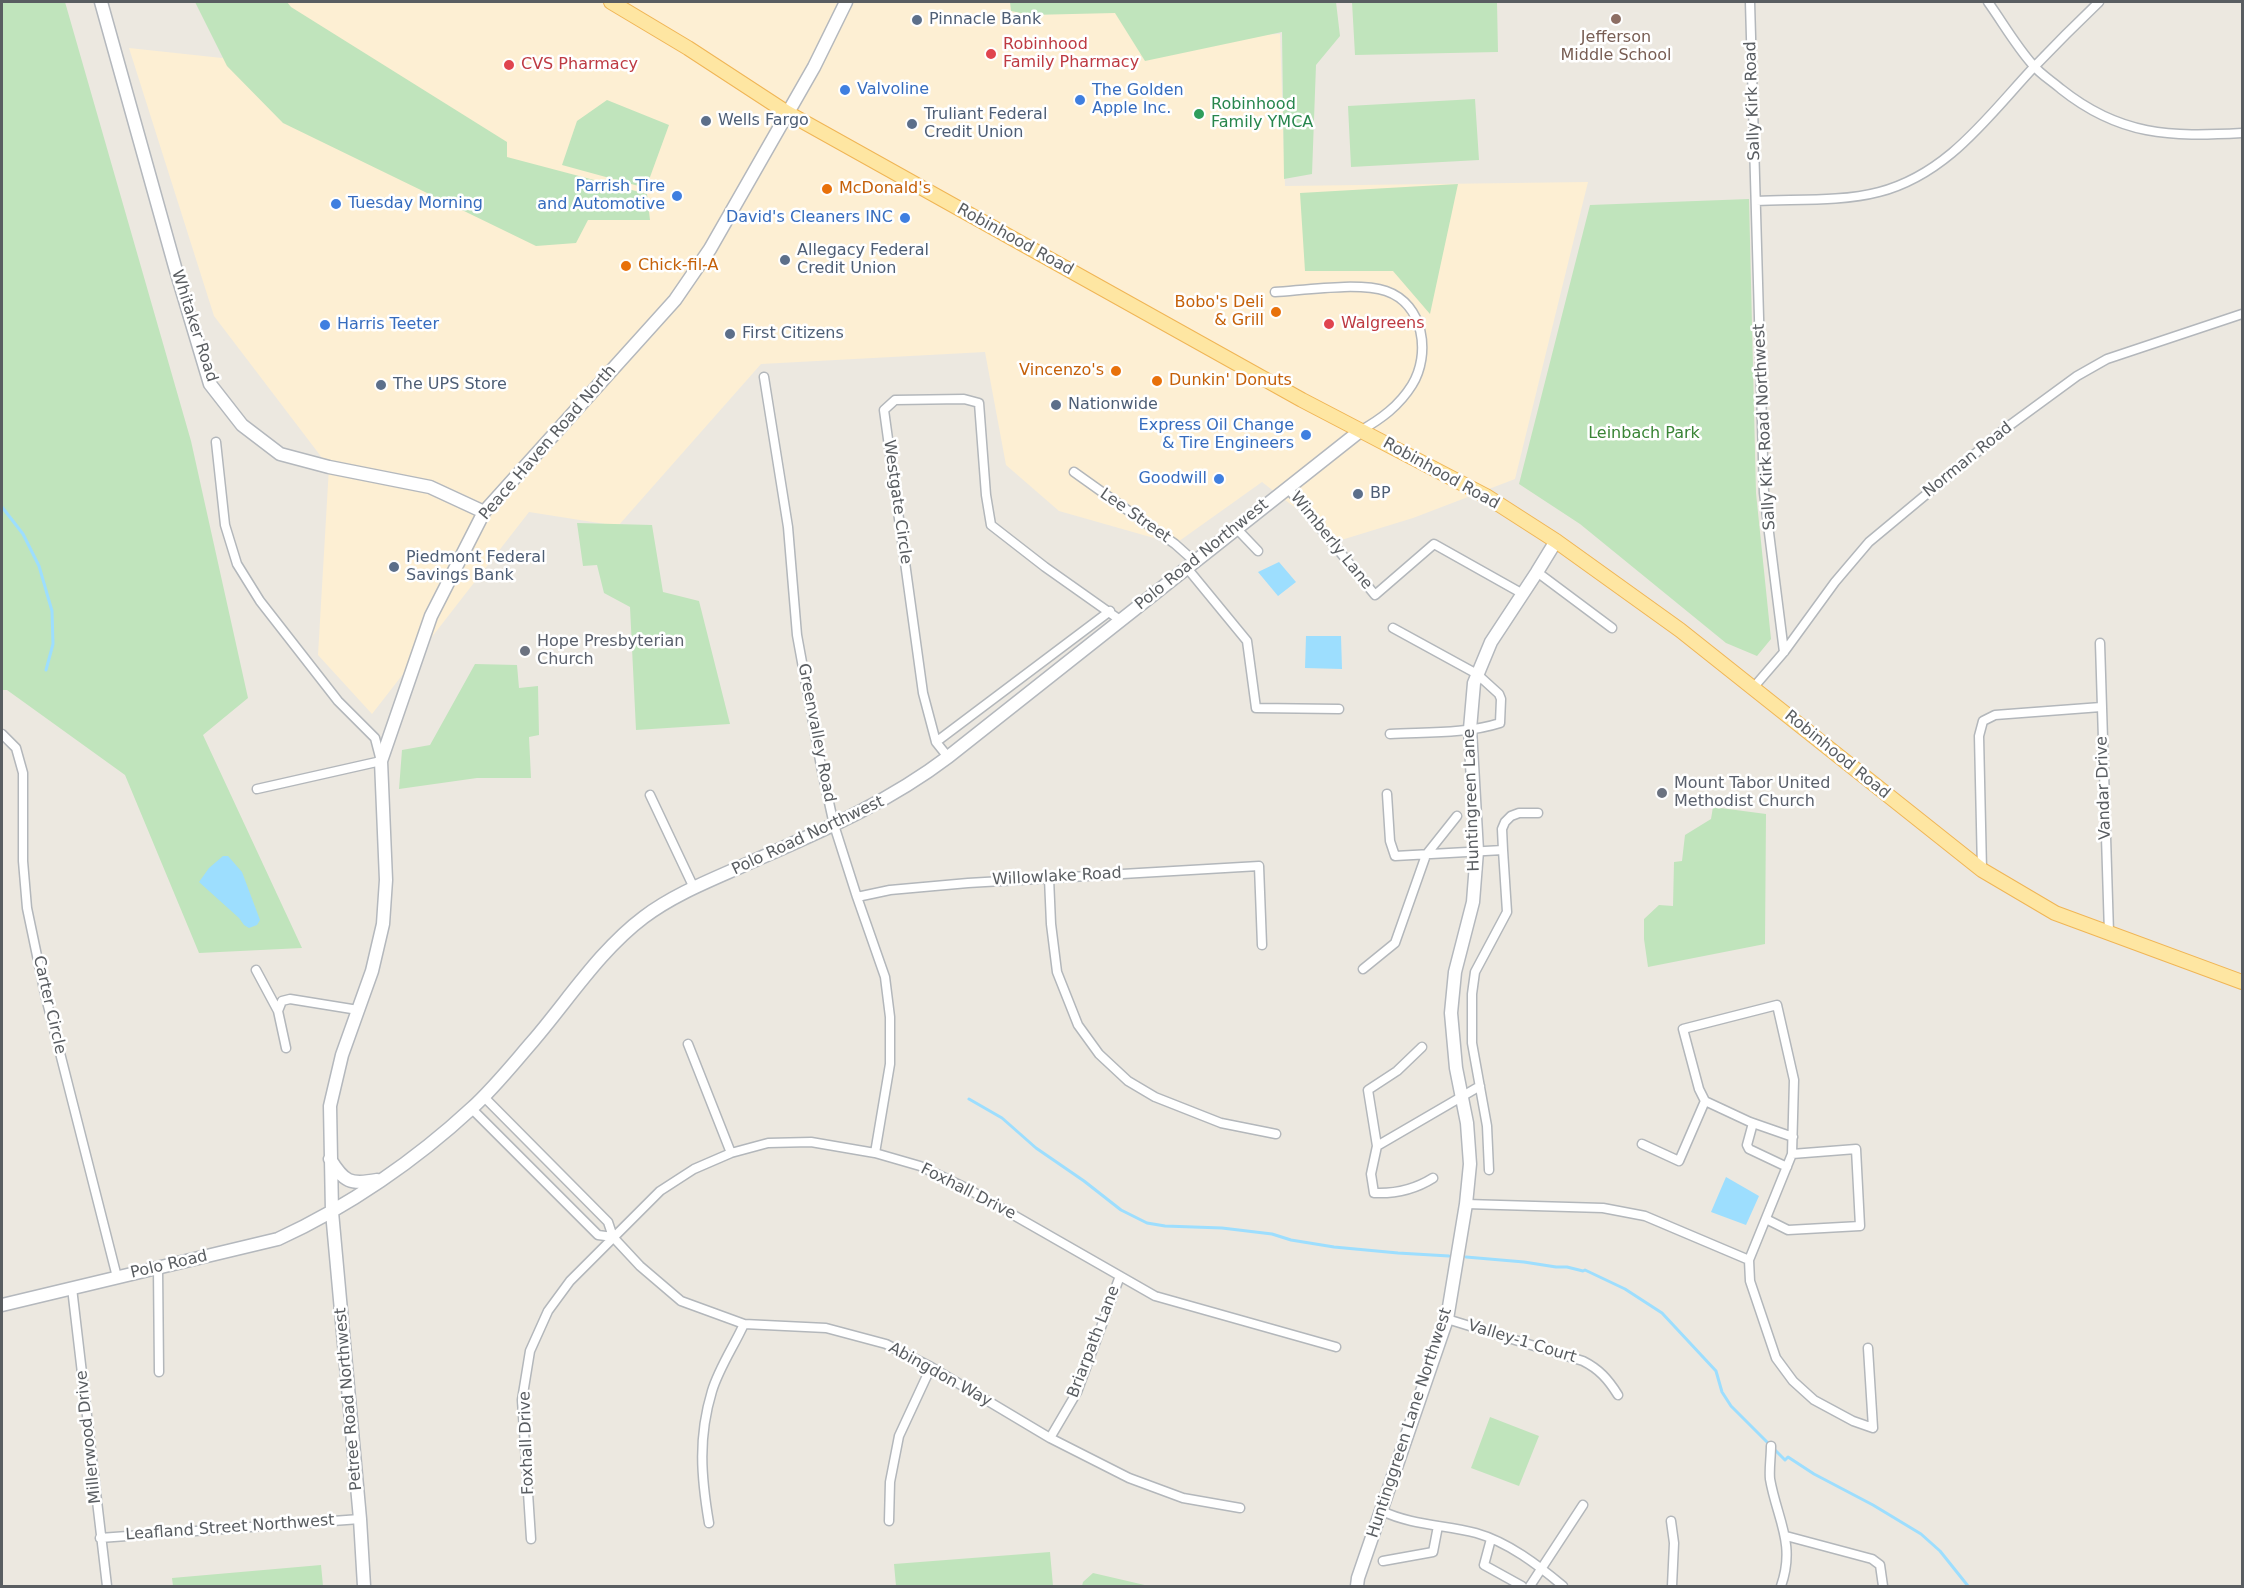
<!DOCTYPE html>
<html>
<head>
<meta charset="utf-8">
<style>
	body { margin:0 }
	#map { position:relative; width:2244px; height:1588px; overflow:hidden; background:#ece8e0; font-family:"DejaVu Sans",sans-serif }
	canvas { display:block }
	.frame { position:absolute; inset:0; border:3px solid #595d61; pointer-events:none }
</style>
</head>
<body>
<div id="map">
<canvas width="2244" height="1588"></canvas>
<div class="frame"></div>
</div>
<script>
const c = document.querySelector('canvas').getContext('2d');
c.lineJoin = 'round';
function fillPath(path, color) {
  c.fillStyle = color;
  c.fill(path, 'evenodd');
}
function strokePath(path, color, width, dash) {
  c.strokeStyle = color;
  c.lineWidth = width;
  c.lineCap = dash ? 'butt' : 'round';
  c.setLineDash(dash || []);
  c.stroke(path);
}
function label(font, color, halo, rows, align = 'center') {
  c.font = font + ' "DejaVu Sans",sans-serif';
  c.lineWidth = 5;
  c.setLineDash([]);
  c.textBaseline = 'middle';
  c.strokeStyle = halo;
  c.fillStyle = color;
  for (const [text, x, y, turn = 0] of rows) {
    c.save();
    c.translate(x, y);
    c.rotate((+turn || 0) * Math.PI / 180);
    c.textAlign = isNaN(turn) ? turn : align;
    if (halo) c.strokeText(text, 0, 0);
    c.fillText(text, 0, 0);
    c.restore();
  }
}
fillPath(new Path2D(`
	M263 2H1101L1170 38 1280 34 1285 186 1588 182 1515 479 1413 518 1338 541 1262 482 1175 544 1059 511 1006 465 985 352 761 364 618 526 529 512 372 714 318 655 329 467 214 316 129 48 222 58 254 30Z`), '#fdefd3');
fillPath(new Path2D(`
	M2 2H65L191 441 248 698 203 735 302 948 199 953 125 775 7 690H2Z
	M195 2H287L291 7 507 142V157L647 194 650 220H588L576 243 536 246 283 123 227 66Z
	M1010 2H1336L1340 36 1316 65 1312 174 1284 179 1282 32 1145 61 1115 13 1030 15 1011 11Z
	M1352 2H1497L1498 52 1355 55Z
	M1475 99 1479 160 1351 167 1348 106Z
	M607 100 669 125 646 188 562 165 577 121Z
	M1458 184 1430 314 1393 271H1305L1300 193Z
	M1749 199 1756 493 1771 639 1757 656 1726 643 1580 524 1519 484 1590 205Z
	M577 523 652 525 663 592 699 601 730 724 636 730 630 607 604 593 597 565 583 566Z
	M475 664 517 665 519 688 538 686 539 735 529 737 531 778H477L399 789 402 750 430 745Z
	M1713 807 1766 814 1765 944 1648 967 1644 939V919L1659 905 1673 906 1674 862 1682 861 1685 835 1711 819Z
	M1490 1417 1539 1436 1519 1486 1471 1468Z
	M1050 1552 1053 1586H896L894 1564Z
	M321 1565 323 1586H173L172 1578Z
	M1093 1573 1149 1586H1082L1083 1582Z`), '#c0e4bc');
fillPath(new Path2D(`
	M1279 562 1296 582 1278 596 1258 572Z
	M1306 636H1341L1342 669 1305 668Z
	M223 856H228L242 872 260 920 257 925 249 928 244 925 239 918 199 882 209 868Z
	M1726 1177 1759 1196 1746 1225 1711 1212Z`), '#9ddefe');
strokePath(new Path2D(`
	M2 507 23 534 39 566 52 611 53 644 46 670
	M969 1099 1002 1118 1036 1148 1084 1181 1121 1210 1147 1223 1165 1226 1222 1228 1272 1234 1291 1240 1334 1247 1398 1253 1449 1256
	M1466 1257 1524 1262 1556 1267H1567L1583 1271 1585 1270 1625 1289 1662 1313 1716 1371 1722 1392 1731 1406 1785 1460 1788 1457 1814 1474 1873 1505 1921 1534 1940 1551 1968 1586`), '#9ddefe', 3);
const street = new Path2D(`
	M1750 2 1764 493 1784 652
	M1988 2C2003 23 2016 46 2033 65 2040 74 2052 81 2061 89 2120 136 2170 137 2242 133
	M1756 201C1795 199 1841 202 1879 192 1948 174 1988 116 2034 67 2055 45 2077 23 2099 2
	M1275 292C1305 290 1359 282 1386 291 1424 304 1431 354 1412 385 1399 406 1381 419 1360 431
	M764 377 788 527 797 635 821 766 834 825 857 897 885 977 890 1017V1064L875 1153
	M216 442 225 525 237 564 260 601 338 701 375 738 381 761 257 789
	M1074 472 1175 544 1194 561
	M1287 487 1375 595 1434 544 1523 594
	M1236 528 1258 551
	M1187 568 1247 641 1256 708 1339 709
	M1537 572 1612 628
	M1110 611 936 742 923 693 884 410 895 400 964 399 979 403 986 495 991 525 1045 567 1120 620
	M2100 643 2109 933
	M1753 688 1784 652 1835 582 1869 542 2006 428 2077 376 2107 359 2242 314
	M2 734 16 748 23 773V861L27 908 45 994 117 1277
	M1390 734C1425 732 1466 734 1500 723L1501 699 1499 694 1477 674 1393 628
	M936 742 948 757
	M1387 794 1390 841 1395 856 1503 850
	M650 795 694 888
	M1982 870 1979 736 1983 721 1995 715 2101 707
	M1049 878 1051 924 1057 972 1078 1025 1099 1054 1128 1081 1155 1097 1221 1123 1276 1134
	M857 897 890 890 968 883 1259 866 1262 945
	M1363 969 1395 943 1426 855 1457 816
	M256 970 278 1011
	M688 1044 731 1153
	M286 1048 278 1011 282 1001 290 999 358 1010
	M484 1097 608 1222 613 1237 640 1266 681 1301 744 1324 826 1328 886 1344 931 1367 1050 1438 1129 1478 1183 1498 1240 1508
	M1705 1101 1750 1122 1793 1137
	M472 1109 598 1235 613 1237
	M1753 1123 1747 1145 1749 1149 1787 1167
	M1642 1144 1679 1161 1705 1101 1699 1089 1683 1029 1777 1005 1794 1080 1792 1154 1749 1260 1750 1281 1776 1358 1793 1381 1814 1400 1853 1421 1873 1428 1868 1348
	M1377 1146 1368 1090 1397 1071 1422 1047
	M1489 1170 1487 1126 1472 1043V994L1475 972 1507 912 1503 850 1502 829 1505 822 1511 816 1519 813H1538
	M1433 1178C1414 1190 1396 1194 1374 1193L1371 1174 1377 1146 1480 1086
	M1466 1204 1603 1208 1645 1216 1749 1260
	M1766 1219 1788 1230 1860 1226 1856 1149 1792 1154
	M158 1268 159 1372
	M72 1288 107 1586
	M1447 1319 1583 1361C1599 1369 1608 1379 1618 1395
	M1050 1438 1077 1392 1120 1276
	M1771 1446C1771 1457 1769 1469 1770 1479 1777 1519 1796 1544 1781 1586
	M1382 1511C1411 1525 1445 1525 1476 1533 1508 1542 1538 1565 1563 1586
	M889 1521 890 1482 899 1436 931 1367
	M1671 1521 1674 1543 1672 1586
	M709 1523C701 1476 698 1437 712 1391 719 1368 734 1346 744 1324
	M1786 1536 1872 1559 1880 1565 1883 1586
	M100 1538 360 1519
	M531 1539 522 1400 530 1351 548 1311 570 1281 660 1191 694 1169 731 1153 768 1143 811 1142 875 1153 920 1166 968 1189 1155 1296 1336 1347
	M1491 1539 1484 1565 1522 1586
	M1383 1561 1433 1552 1438 1526
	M1530 1586 1583 1505`);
const secondary = new Path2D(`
	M101 2 175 267 210 384 242 425 280 454 329 467 430 487 484 512
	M330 1159C344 1182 350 1185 377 1180
	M2 1305 278 1239C348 1207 416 1160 472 1108 494 1088 513 1064 533 1041 569 999 600 950 644 917 676 893 714 879 749 863 819 832 886 804 948 757L1360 431
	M364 1586 360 1519 332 1212 330 1106 342 1055 372 971 383 924 386 880 381 761 431 616 484 512 675 300 710 249 814 67 846 2
	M1357 1586 1358 1578 1447 1319 1466 1204 1470 1164 1467 1123 1456 1068 1451 1013 1455 972 1473 902 1477 851 1470 729 1474 683 1491 642 1537 572 1556 541`);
const primary = new Path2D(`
	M611 2 688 48 786 112 1302 400 1486 496 1556 541 1680 630 1982 870 2055 913 2242 982`);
strokePath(street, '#b3b7bb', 11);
strokePath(secondary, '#b4b8bd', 15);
strokePath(primary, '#f0b555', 16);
strokePath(street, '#fff', 8);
strokePath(secondary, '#fff', 12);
strokePath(primary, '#fee6a2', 14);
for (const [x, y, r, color] of [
	[1616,19,6,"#8d6e63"],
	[917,20,6,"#5c6f8a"],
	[991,54,6,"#e0444e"],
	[509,65,6,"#e0444e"],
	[845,90,6,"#3f7fe0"],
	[1080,100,6,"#3f7fe0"],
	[1199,114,6,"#2e9e5b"],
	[706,121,6,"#5c6f8a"],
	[912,124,6,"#5c6f8a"],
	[827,189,6,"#e8710a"],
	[677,196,6,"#3f7fe0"],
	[336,204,6,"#3f7fe0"],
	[905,218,6,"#3f7fe0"],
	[785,260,6,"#5c6f8a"],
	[626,266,6,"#e8710a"],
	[1276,312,6,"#e8710a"],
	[1329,324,6,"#e0444e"],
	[325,325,6,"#3f7fe0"],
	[730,334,6,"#5c6f8a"],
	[1116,371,6,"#e8710a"],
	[1157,381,6,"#e8710a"],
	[381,385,6,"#5c6f8a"],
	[1056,405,6,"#5c6f8a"],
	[1306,435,6,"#3f7fe0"],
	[1219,479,6,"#3f7fe0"],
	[1358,494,6,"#5c6f8a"],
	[394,567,6,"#5c6f8a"],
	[525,651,6,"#6b7280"],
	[1662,793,6,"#6b7280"]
]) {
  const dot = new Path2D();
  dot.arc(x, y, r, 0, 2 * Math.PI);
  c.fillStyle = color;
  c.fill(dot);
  strokePath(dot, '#fff', 2);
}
label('16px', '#4e5e75', '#fff', [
	["Pinnacle Bank",929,20],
	["Truliant Federal",924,115],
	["Credit Union",924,133],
	["Wells Fargo",718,121],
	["Allegacy Federal",797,251],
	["Credit Union",797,269],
	["First Citizens",742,334],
	["The UPS Store",393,385],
	["Nationwide",1068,405],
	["BP",1370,494],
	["Piedmont Federal",406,558],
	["Savings Bank",406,576]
], 'left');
label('16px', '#785e54', '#fff', [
	["Jefferson",1616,38],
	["Middle School",1616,56]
]);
label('16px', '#be3a42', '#fff', [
	["Robinhood",1003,45],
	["Family Pharmacy",1003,63],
	["CVS Pharmacy",521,65],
	["Walgreens",1341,324]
], 'left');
label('16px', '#366cbe', '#fff', [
	["Valvoline",857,90],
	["The Golden",1092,91],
	["Apple Inc.",1092,109],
	["Parrish Tire",665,187,"right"],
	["and Automotive",665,205,"right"],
	["Tuesday Morning",348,204],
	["David's Cleaners INC",893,218,"right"],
	["Harris Teeter",337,325],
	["Express Oil Change",1294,426,"right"],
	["& Tire Engineers",1294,444,"right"],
	["Goodwill",1207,479,"right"]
], 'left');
label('16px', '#595d61', '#fff', [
	["Sally Kirk Road",1753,101,-92],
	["Robinhood Road",1015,240,29],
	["Whitaker Road",194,326,72],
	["Sally Kirk Road Northwest",1765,427,-93],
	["Peace Haven Road North",548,443,-49],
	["Norman Road",1968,460,-39],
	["Robinhood Road",1441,474,29],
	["Westgate Circle",897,502,82],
	["Lee Street",1135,516,35],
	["Wimberly Lane",1331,541,51],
	["Polo Road Northwest",1202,555,-39],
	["Greenvalley Road",816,733,79],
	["Robinhood Road",1837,755,39],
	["Vandar Drive",2104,788,-92],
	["Huntingreen Lane",1472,800,-92],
	["Polo Road Northwest",808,836,-25],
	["Willowlake Road",1057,877,-3],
	["Carter Circle",49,1005,77],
	["Foxhall Drive",968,1192,27],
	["Polo Road",169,1265,-13],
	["Briarpath Lane",1094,1342,-69],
	["Valley-1 Court",1522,1342,17],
	["Abingdon Way",940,1375,29],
	["Petree Road Northwest",349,1399,-95],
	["Huntinggreen Lane Northwest",1410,1423,-72],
	["Millerwood Drive",89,1437,-96],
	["Foxhall Drive",527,1443,-92],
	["Leafland Street Northwest",230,1528,-4]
]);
label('16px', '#27864d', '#fff', [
	["Robinhood",1211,105],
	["Family YMCA",1211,123]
], 'left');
label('16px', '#c56008', '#fff', [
	["McDonald's",839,189],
	["Chick-fil-A",638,266],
	["Bobo's Deli",1264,303,"right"],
	["& Grill",1264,321,"right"],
	["Vincenzo's",1104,371,"right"],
	["Dunkin' Donuts",1169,381]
], 'left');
label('16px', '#398435', '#fff', [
	["Leinbach Park",1644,434]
]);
label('16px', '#5b616d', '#fff', [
	["Hope Presbyterian",537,642],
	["Church",537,660],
	["Mount Tabor United",1674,784],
	["Methodist Church",1674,802]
], 'left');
</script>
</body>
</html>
